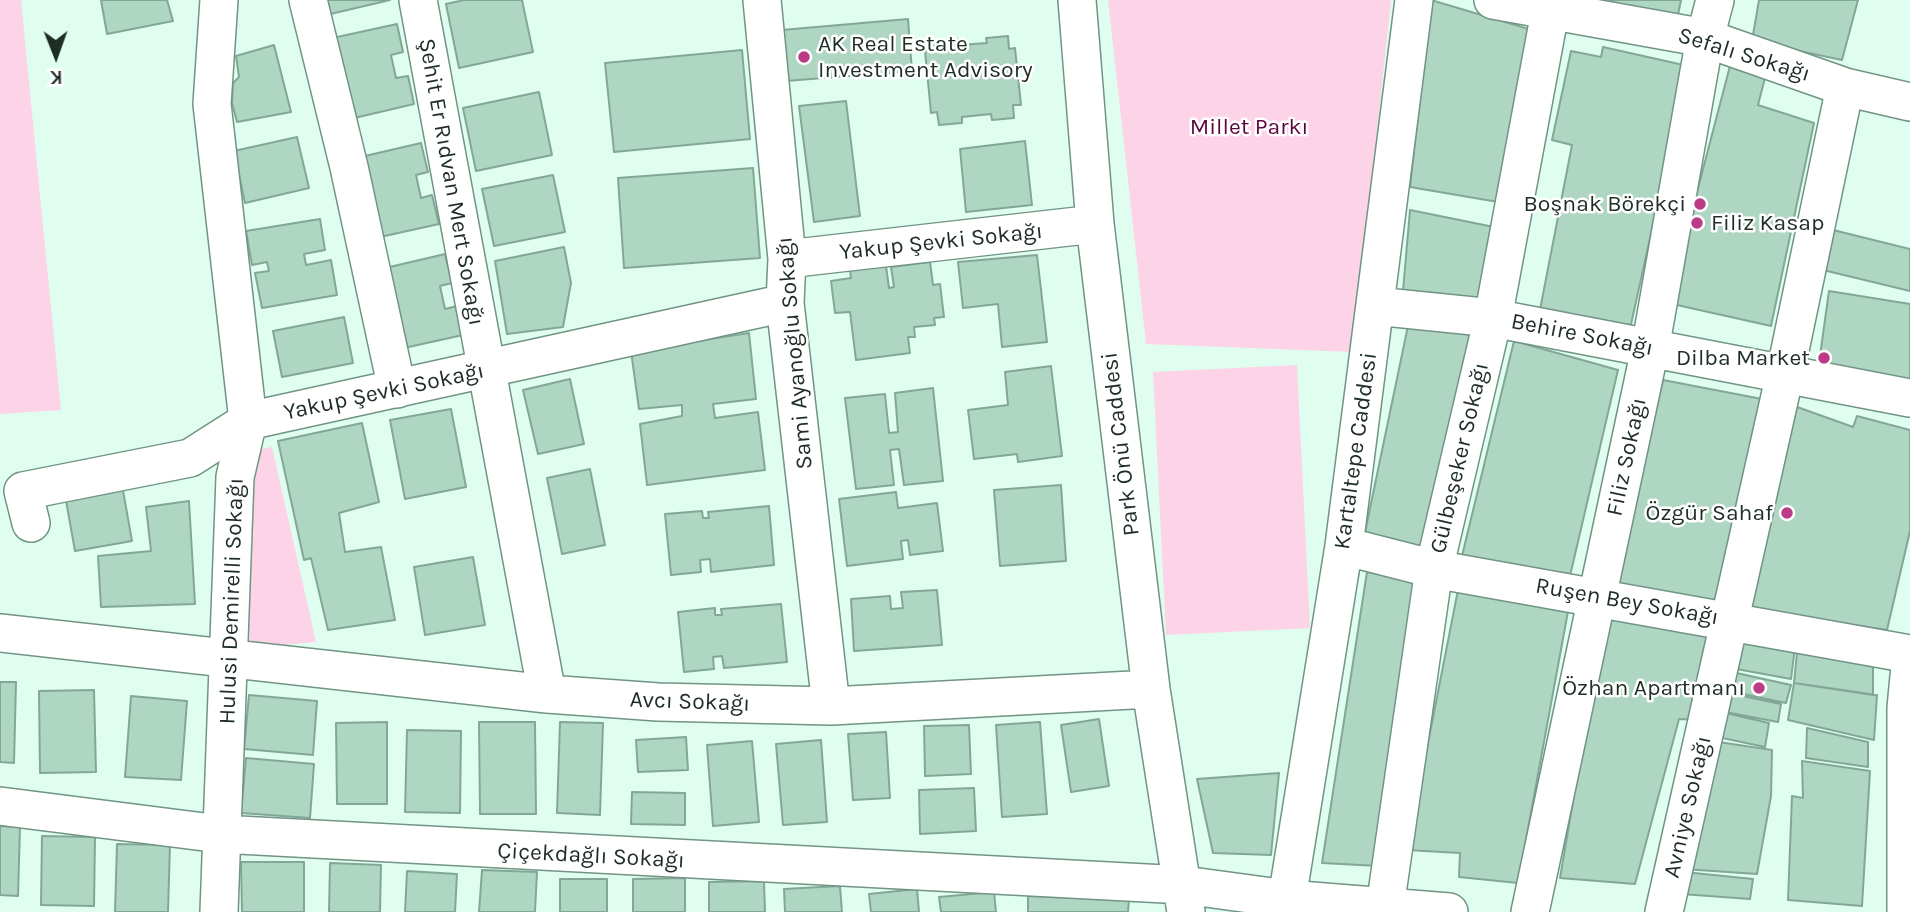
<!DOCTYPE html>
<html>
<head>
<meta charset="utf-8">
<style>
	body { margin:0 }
	#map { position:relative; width:1910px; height:912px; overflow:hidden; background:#dffeef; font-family:Karla,sans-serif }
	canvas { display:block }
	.north { position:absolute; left:21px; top:21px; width:70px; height:70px; -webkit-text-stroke:5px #fff; paint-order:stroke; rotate:179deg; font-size:19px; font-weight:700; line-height:28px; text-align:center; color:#1f2d27 }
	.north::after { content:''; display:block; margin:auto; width:24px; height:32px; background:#1f2d27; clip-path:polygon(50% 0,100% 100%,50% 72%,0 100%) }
</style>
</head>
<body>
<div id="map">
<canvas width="1910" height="912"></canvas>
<div class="north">K</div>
</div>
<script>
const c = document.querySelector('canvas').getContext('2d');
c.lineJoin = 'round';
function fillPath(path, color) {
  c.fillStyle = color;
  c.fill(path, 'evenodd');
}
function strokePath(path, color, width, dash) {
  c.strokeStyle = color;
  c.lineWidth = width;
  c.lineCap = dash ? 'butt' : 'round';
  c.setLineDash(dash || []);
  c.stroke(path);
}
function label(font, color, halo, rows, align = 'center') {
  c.font = font + ' Karla,sans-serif';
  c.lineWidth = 5;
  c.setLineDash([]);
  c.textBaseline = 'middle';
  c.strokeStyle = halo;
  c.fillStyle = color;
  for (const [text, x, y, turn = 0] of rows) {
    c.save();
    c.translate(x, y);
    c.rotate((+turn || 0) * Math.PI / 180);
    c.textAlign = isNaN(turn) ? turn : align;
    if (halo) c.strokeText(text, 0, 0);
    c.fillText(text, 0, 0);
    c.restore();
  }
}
fillPath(new Path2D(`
	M0 0H21L61 410 0 414Z
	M1108 0H1391L1353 352 1146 344Z
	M1297 365 1310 628 1166 635 1153 372Z
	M272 447 316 642 250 648 243 453Z`), '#fdd3e7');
const building = new Path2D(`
	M101 0H167L173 21 107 34Z
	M318 0H390L322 16Z
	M464 0H522L533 52 459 68 446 4Z
	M1431 0 1532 30 1498 202 1410 187Z
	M1597 0H1681L1677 20Z
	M1759 0H1858L1842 60 1752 41Z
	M908 19 912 71 786 81 782 30Z
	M397 24 403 52 391 55 396 78 408 76 414 104 346 120 328 39Z
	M1008 36 1009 49 1015 48 1021 105H1013L1014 118 992 120 991 114 962 117V123L939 125 937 112 931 113 925 51H932L931 42 959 39 960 45 987 43 986 38Z
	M274 45 291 112 237 122 232 103 233 83 239 77 236 56Z
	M1603 47 1688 66 1628 338 1538 320 1572 145 1552 140 1571 51 1601 57Z
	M742 50 750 139 614 152 605 63Z
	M1731 62 1766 74 1758 105 1814 123 1771 326 1668 303Z
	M539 92 552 155 476 171 463 108Z
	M846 101 860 216 814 222 799 106Z
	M297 137 309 188 245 203 234 151Z
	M1025 141 1032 205 966 212 960 149Z
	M421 143 428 172 416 175 421 198 432 195 439 224 371 239 352 159Z
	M753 168 760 258 624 268 618 178Z
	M553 175 565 232 494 246 482 189Z
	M1410 210 1494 227 1478 302 1403 291Z
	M320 219 325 250 304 254 306 265 331 260 337 295 262 308 255 273 269 271 267 262 252 265 246 231Z
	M1829 229 1910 249V291L1819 269Z
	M564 247 571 283 563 327 507 334 495 261Z
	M445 254 452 283 440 286 445 309 457 306 463 335 395 350 377 270Z
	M1037 255 1047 342 1002 347 998 304 963 308 958 262Z
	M930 262 933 285 940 284 944 317 934 318 935 325 914 327 915 337H908L910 353 856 360 850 312 835 313 831 281 851 278 850 270 886 266 889 288 894 287 891 267Z
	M1829 291 1910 304V385L1818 370Z
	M344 317 353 363 282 377 273 331Z
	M1409 321 1479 337 1430 549 1364 537Z
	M749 333 756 399 713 404 715 418 758 412 765 470 647 485 640 424 682 416V405L639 409 631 351Z
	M1514 341 1618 370 1570 576 1462 556Z
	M1051 366 1062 456 1018 462 1017 454 974 459 968 410 1008 405 1005 372Z
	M570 379 584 444 538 454 523 390Z
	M1663 380 1762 399 1718 604 1615 584Z
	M933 388 943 481 904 485 899 449 890 450 894 485 856 489 845 398 885 394 889 433 898 432 895 393Z
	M1786 403 1853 427 1857 416 1910 430V531L1887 630 1751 609Z
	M451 409 466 487 405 499 390 420Z
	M362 423 379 502 339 513 345 552 381 547 395 620 328 630 311 558 304 560 278 441Z
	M590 469 605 545 562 554 547 478Z
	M122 485 132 541 75 551 65 495Z
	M1061 485 1066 561 1000 566 994 490Z
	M896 492 898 508 937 503 943 551 910 555 908 540 901 541 903 559 847 566 839 499Z
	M189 501 195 604 101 607 98 556 151 551 146 507Z
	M769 506 774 565 711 572 710 559 700 560 701 572 671 575 665 514 702 511 703 518H709L708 512Z
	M473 557 485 625 425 635 414 567Z
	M1367 572 1432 583 1378 866 1322 863Z
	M937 590 942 645 854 651 851 599 890 596 891 609 903 608 901 592Z
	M1458 590 1569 606 1518 883 1459 877 1460 853 1407 850Z
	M781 604 787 662 724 668 722 656 713 657 714 669 684 672 678 612 715 608V615H722L721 609Z
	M1604 618 1712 632 1697 720 1679 719 1635 884 1560 878Z
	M1734 636 1795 647 1791 679 1731 668Z
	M1797 652 1873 666V695L1794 683Z
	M1732 672 1791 685 1786 703 1729 691Z
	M0 682H16L14 763 0 762Z
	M1794 683 1877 695 1874 740 1788 720Z
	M94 690 96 772 40 773 39 691Z
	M1723 692 1781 704 1778 722 1720 711Z
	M249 695 317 701 313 755 244 749Z
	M131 696 187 701 181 780 125 777Z
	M1721 712 1769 723 1765 747 1713 736Z
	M1099 719 1109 786 1071 792 1061 725Z
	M387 722V804H337L336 723Z
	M479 722H535L536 814H480Z
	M560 722 603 723 600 815 557 813Z
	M1040 722 1047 814 1002 817 996 725Z
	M969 725 971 774 925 776 924 726Z
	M1807 728 1868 742V767L1806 758Z
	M407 730 461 731 460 813 405 812Z
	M886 732 890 798 853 800 848 734Z
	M686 737 688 770 638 772 636 740Z
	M821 740 827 822 783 825 776 744Z
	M752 741 759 822 713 826 707 745Z
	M1712 741 1772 750 1771 796 1757 874 1683 869Z
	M246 758 314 764 310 818 241 813Z
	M1802 761 1870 771 1862 906 1788 900 1792 796 1803 798Z
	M1279 773 1271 855 1213 853 1197 779Z
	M974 788 976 831 920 834 919 790Z
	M632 792 685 793V825L631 824Z
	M0 826 20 827 18 896 0 895Z
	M42 836 95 837 94 906 41 905Z
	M117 844 170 845 168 912H115Z
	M241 862H304V912H242Z
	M330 863 381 865 380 912H329Z
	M482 870 537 872 535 912H479Z
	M407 871 457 874 455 912H405Z
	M1684 872 1753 879 1750 899 1681 894Z
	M685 878V912H633V879Z
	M560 879H607V912H560Z
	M764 881 765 912H709V882Z
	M840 886 842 912H785L784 889Z
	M917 889 919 912H871L869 894Z
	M994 892 996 912H941L939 897Z
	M1028 896 1129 899 1128 912H1028Z`);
fillPath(building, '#afd5c3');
strokePath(building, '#83a796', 2);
const minor = new Path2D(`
	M308 0 349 167 397 389
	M418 0 547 694
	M762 0 787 259 785 303 831 706
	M1077 0 1095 224 1151 689 1186 912
	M1493 0 1705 38 1845 87 1910 102
	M787 259 1095 224
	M1375 306 1493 318 1910 398
	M31 523 23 491 190 458 248 421 785 303
	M1344 546 1434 569 1910 654
	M0 633 547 694 658 702 831 706 1151 689
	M0 806 220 834 1184 885 1287 899 1449 912
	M1385 907 1434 569 1493 318 1550 12
	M219 912 235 477 248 421 212 104 219 0
	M1280 912 1287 899 1344 546 1414 0
	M1530 912 1650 349 1705 38 1715 0
	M1664 912 1785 374 1845 87
	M1906 912V708L1910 666`);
strokePath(minor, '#719484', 40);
strokePath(minor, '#fff', 37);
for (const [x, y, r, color] of [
	[804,57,7,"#bb3b87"],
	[1700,204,7,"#bb3b87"],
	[1697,223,7,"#bb3b87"],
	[1824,358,7,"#bb3b87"],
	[1787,513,7,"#bb3b87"],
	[1759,688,7,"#bb3b87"]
]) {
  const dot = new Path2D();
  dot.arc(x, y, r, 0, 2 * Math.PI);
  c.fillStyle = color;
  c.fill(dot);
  strokePath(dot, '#fff', 2.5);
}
label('23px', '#1f2d27', '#fff', [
	["AK Real Estate",818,44,"left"],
	["Investment Advisory",818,70,"left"],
	["Boşnak Börekçi",1686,204],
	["Filiz Kasap",1711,223,"left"],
	["Dilba Market",1810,358],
	["Özgür Sahaf",1773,513],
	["Özhan Apartmanı",1745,688]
], 'right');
label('23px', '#1f2d27', '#fff', [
	["Sefalı Sokağı",1744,55,17],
	["Şehit Er Rıdvan Mert Sokağı",451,182,80],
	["Yakup Şevki Sokağı",941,242,-6],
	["Behire Sokağı",1582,335,11],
	["Sami Ayanoğlu Sokağı",795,353,-95],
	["Yakup Şevki Sokağı",384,392,-12],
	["Park Önü Caddesi",1121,444,-97],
	["Kartaltepe Caddesi",1356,451,-82],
	["Filiz Sokağı",1627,457,-78],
	["Gülbeşeker Sokağı",1460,458,-77],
	["Hulusi Demirelli Sokağı",232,601,-88],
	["Ruşen Bey Sokağı",1627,602,10],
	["Avcı Sokağı",690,702,2],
	["Avniye Sokağı",1688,807,-77],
	["Çiçekdağlı Sokağı",591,856,3]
]);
label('23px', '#5d053e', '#fff', [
	["Millet Parkı",1249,127]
]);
</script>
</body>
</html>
